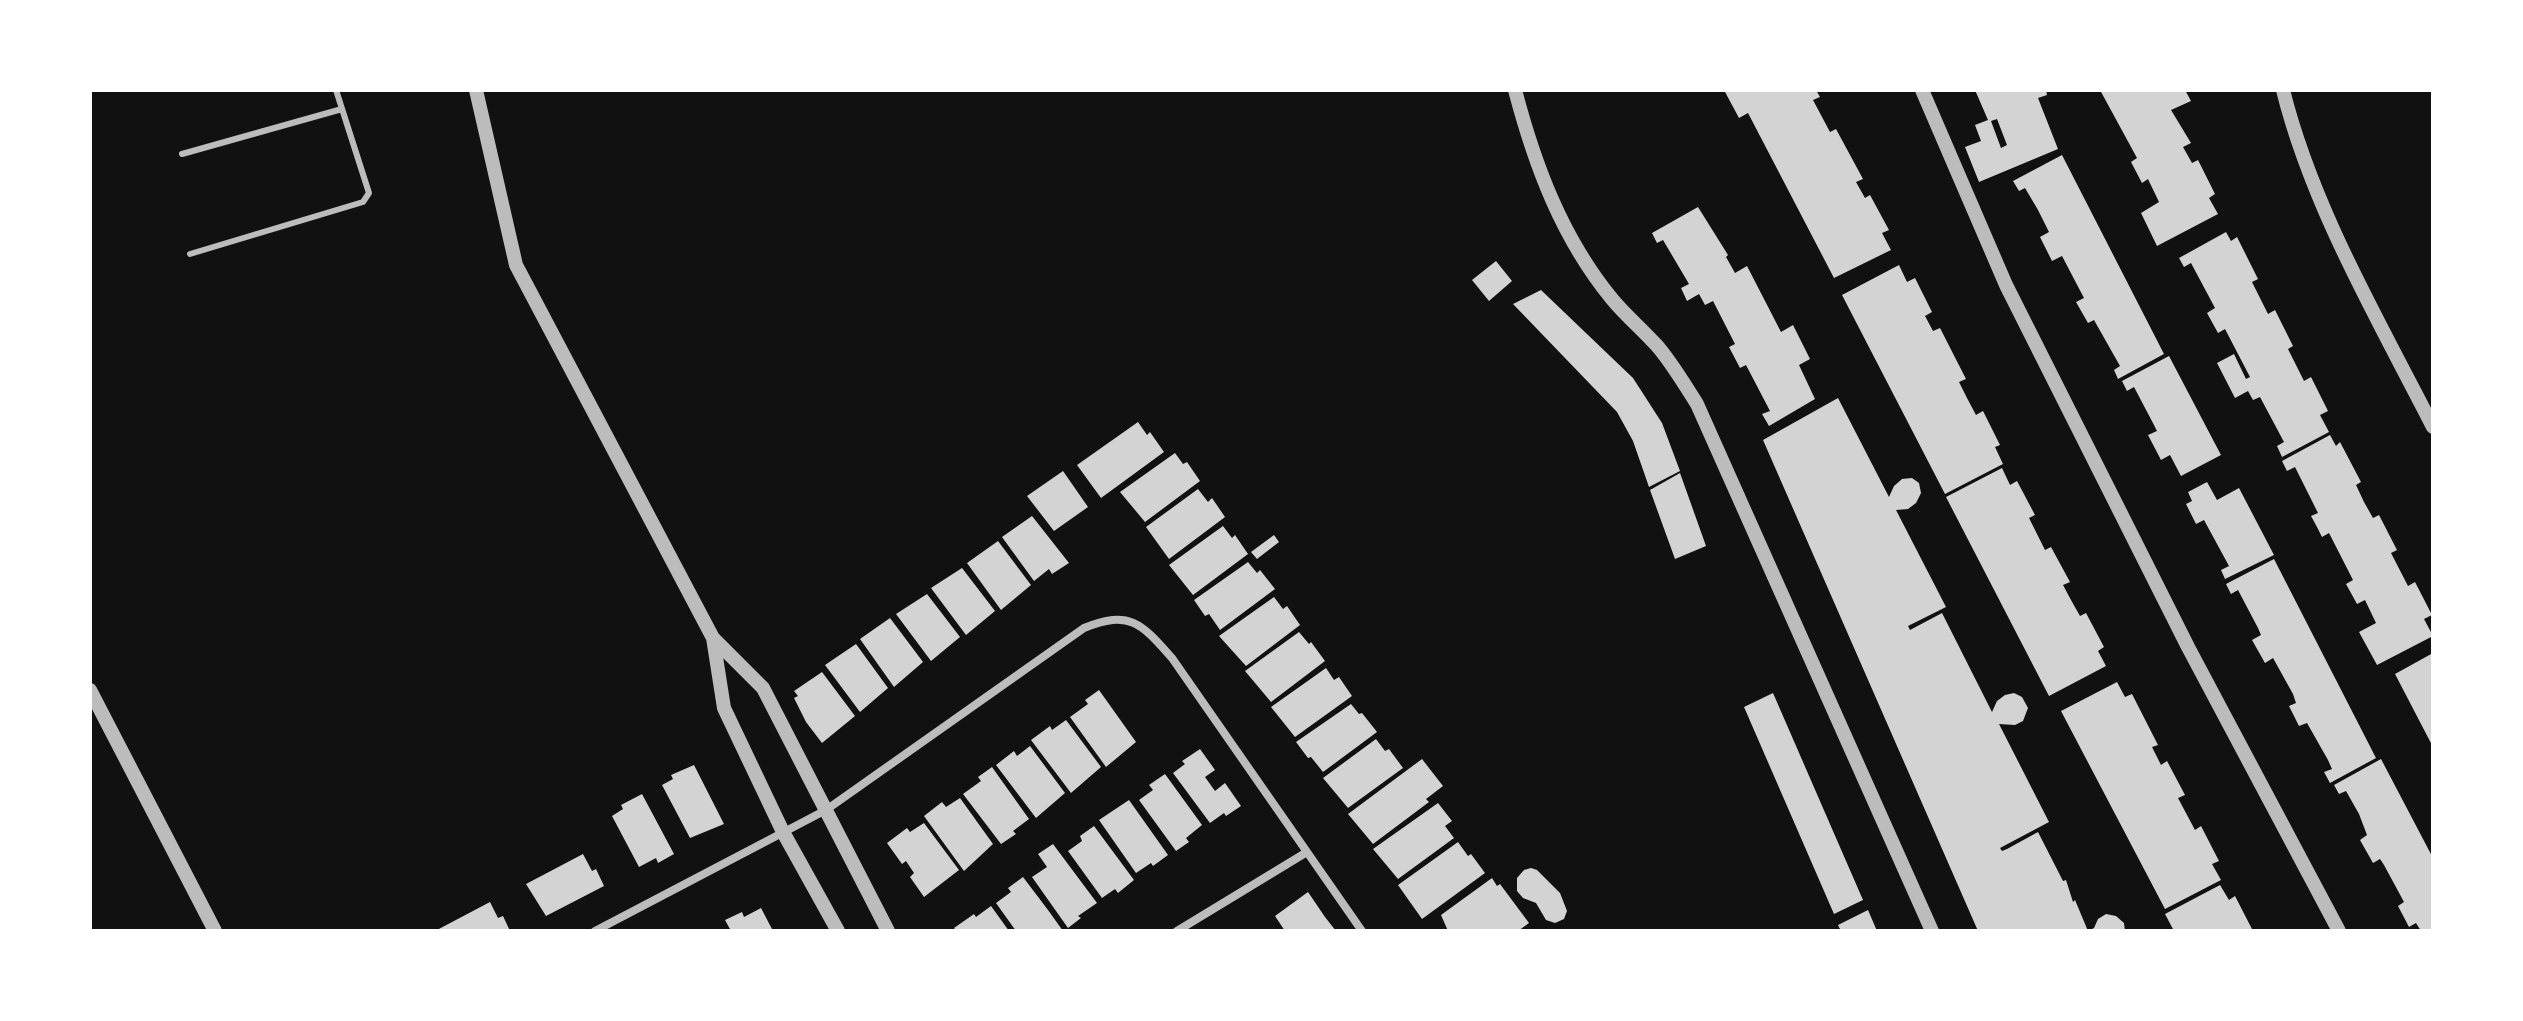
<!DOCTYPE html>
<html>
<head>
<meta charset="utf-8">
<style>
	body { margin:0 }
	#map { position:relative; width:2523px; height:1021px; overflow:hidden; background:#111; font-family:"PT Sans Narrow",sans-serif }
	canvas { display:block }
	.frame { position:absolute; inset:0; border:92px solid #fff; pointer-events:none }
</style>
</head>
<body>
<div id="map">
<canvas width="2523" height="1021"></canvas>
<div class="frame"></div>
</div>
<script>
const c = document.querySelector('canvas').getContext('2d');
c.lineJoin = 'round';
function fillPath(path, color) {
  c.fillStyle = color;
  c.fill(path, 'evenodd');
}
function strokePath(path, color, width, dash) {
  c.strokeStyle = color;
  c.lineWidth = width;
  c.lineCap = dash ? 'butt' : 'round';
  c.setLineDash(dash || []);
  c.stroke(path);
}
fillPath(new Path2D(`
	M1724 90H1816L1820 97 1813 100 1830 132 1836 129 1863 179 1856 182 1865 198 1870 195 1889 230 1882 233 1891 250 1834 278 1748 113 1739 118Z
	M1975 90H2046L2047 95 2038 98 2058 149 1979 182 1965 147 1981 141 1975 125 1988 120ZM1997 119 2007 145 2001 148 1991 121Z
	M2100 90H2185L2191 101 2171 110 2191 143 2183 147 2192 163 2198 160 2215 194 2209 198 2218 214 2157 246 2141 213 2159 202 2148 179 2142 183 2131 162 2137 158Z
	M2062 155 2164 354 2118 379 2114 370 2120 366 2094 320 2088 323 2076 302 2084 298 2062 256 2052 261 2040 237 2049 232 2038 210 2025 188 2019 191 2013 181Z
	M1698 207 1728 255 1726 257 1735 273 1747 266 1781 332 1793 325 1810 359 1799 365 1815 399 1769 426 1762 414 1770 411 1746 365 1740 368 1729 347 1735 344 1713 301 1705 305 1699 294 1687 301 1681 288 1689 284 1663 240 1657 243 1652 233Z
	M2226 232 2231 241 2237 237 2258 279 2252 282 2268 314 2275 310 2293 346 2288 349 2304 381 2311 377 2328 411 2320 415 2329 432 2282 457 2277 446 2284 442 2260 397 2253 400 2248 391 2235 398 2217 363 2234 354 2246 379 2250 377 2225 329 2218 333 2207 313 2215 308 2191 263 2184 267 2179 258Z
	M1496 261 1512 281 1489 301 1472 280Z
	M1899 265 1907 282 1915 278 1932 312 1925 316 1933 331 1940 328 1966 379 1959 382 1967 398 1976 415 1983 411 2000 445 1995 447 2003 464 1945 494 1842 295Z
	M1541 290 1633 378 1662 423 1680 471 1649 487 1633 441 1617 412 1513 304Z
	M2169 356 2221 455 2181 476 2170 455 2161 460 2148 435 2157 431 2154 425 2134 387 2127 391 2122 381Z
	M1838 398 1889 497 1894 486 1902 479 1912 478 1919 483 1921 493 1916 503 1908 509 1896 510 1946 607 1908 626 1910 630 1942 613 1992 712 1997 701 2005 695 2014 693 2022 697 2028 708 2023 721 2015 725 1999 724 2049 822 2000 848 2002 851 2007 849 2038 832 2063 881 2066 880 2073 902 2075 900 2088 931H1978L1763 440Z
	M1138 422 1147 435 1150 432 1164 452 1101 498 1077 465Z
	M2330 435 2336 446 2340 442 2361 482 2356 485 2364 502 2373 518 2379 515 2397 550 2391 553 2408 586 2415 582 2432 615 2424 619 2433 636 2377 665 2359 632 2376 623 2365 600 2357 604 2346 584 2353 580 2329 533 2322 537 2317 527 2311 516 2318 513 2295 467 2287 471 2282 461Z
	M1175 453 1183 464 1187 462 1200 481 1145 522 1120 492Z
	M2002 468 2010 485 2017 481 2035 515 2029 518 2045 550 2051 547 2070 582 2063 585 2071 600 2080 616 2086 613 2104 647 2098 651 2106 666 2049 696 1946 497Z
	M1063 471 1088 507 1054 531 1027 496Z
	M1680 473 1706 546 1675 559 1650 490Z
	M2207 482 2217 500 2239 488 2274 555 2225 579 2221 570 2229 566 2204 520 2196 524 2186 504 2192 501 2188 492Z
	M1198 489 1208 502 1212 498 1225 517 1169 559 1146 527Z
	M1032 516 1069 563 1052 574 1049 569 1034 581 1002 537Z
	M1223 526 1232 538 1235 535 1248 554 1193 595 1169 565Z
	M1274 535 1279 542 1257 559 1251 552Z
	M998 541 1031 585 1001 610 967 563Z
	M2274 559 2376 758 2330 783 2324 772 2332 769 2328 760 2307 723 2299 726 2289 706 2296 703 2293 694 2273 658 2265 663 2252 640 2261 635 2258 628 2238 590 2231 594 2226 584Z
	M1248 562 1257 573 1260 570 1275 589 1220 630 1209 614 1205 616 1194 600Z
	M962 568 995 611 966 635 931 588Z
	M927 594 960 637 931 661 896 614Z
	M1274 597 1283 609 1287 606 1300 625 1246 666 1219 636Z
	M890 618 923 662 894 687 860 639Z
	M1299 632 1309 644 1311 642 1325 661 1271 702 1245 671Z
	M856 644 888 688 860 712 825 665Z
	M2433 653V747L2395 674Z
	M1326 668 1334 680 1339 677 1352 696 1295 737 1271 707Z
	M822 672 855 716 822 743 806 722 794 698 798 696 794 691Z
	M2117 682 2125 697 2132 694 2158 745 2152 747 2161 765 2167 761 2185 795 2178 798 2195 830 2201 826 2219 861 2212 864 2221 880 2165 909 2061 711Z
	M1099 690 1136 742 1106 767 1070 717 1088 704 1085 700Z
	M1773 693 1863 900 1834 914 1744 707Z
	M1351 704 1359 714 1362 713 1377 732 1323 772 1311 757 1308 758 1296 742Z
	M1066 720 1101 767 1071 793 1031 740 1050 726 1052 730Z
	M1376 739 1385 751 1389 749 1403 768 1348 808 1323 778Z
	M1030 746 1065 793 1036 818 996 765 1014 751 1017 756Z
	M1200 749 1215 770 1205 777 1215 791 1225 783 1241 806 1226 816 1224 813 1210 823 1173 773 1185 764 1182 761Z
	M1422 759 1443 786 1426 799 1429 802 1373 844 1348 814Z
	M2381 759 2433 858V931H2421L2416 923 2409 927 2398 906 2404 902 2384 865 2380 859 2373 863 2360 840 2367 835 2359 814 2346 791 2339 794 2334 785Z
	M694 765 724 824 690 838 662 785 673 779 671 775Z
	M992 767 1029 819 1013 831 1016 834 1001 844 963 794 981 781 978 777Z
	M1165 774 1202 825 1186 838 1189 842 1176 851 1139 800 1153 790 1149 785Z
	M642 794 674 854 658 863 656 858 639 867 612 816 623 809 621 805Z
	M960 798 993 844 964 871 924 816 942 802 946 807Z
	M1129 800 1168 855 1153 866 1151 863 1136 873 1099 820Z
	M1438 803 1452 821 1445 826 1454 838 1398 879 1373 849Z
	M924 823 959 870 924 897 910 877 914 873 906 861 902 864 887 843 907 828 910 832Z
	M1094 826 1134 880 1118 893 1115 889 1102 898 1068 851 1082 841 1080 836Z
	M1458 842 1468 856 1471 854 1485 873 1422 919 1398 885Z
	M1053 844 1097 903 1078 916 1081 918 1068 928 1032 877 1047 867 1038 854Z
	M583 854 592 871 596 869 604 886 546 916 526 884Z
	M1531 868 1537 870 1560 893 1567 911 1564 919 1555 923 1546 920 1536 903 1523 898 1517 891V878L1524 870Z
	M1023 877 1048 910 1063 931H1016L996 903 1011 892 1008 888Z
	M1492 878 1497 886 1500 884 1529 923 1518 931H1448L1441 915Z
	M2220 885 2229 900 2235 896 2253 931H2174L2165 914Z
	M1308 892 1325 917 1336 931H1285L1275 916Z
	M490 902 498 918 503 916 510 931H435Z
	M991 906 1009 931H956L954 928 974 914 976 917Z
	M761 908 773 931H731L725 920 742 912 744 917Z
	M1868 910 1877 931H1841L1838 925Z
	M2106 914 2116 916 2124 923 2125 931H2088L2094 928 2098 919Z`), '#d3d3d3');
strokePath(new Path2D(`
	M182 154 342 109
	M190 254 363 202 369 193 336 90`), '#bcbcbc', 6);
strokePath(new Path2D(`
	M595 931 826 810 1084 628C1130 609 1142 624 1172 658L1362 931
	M1177 931 1307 852`), '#bcbcbc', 8);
strokePath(new Path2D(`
	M476 90 516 265 713 638 763 688 888 931
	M1515 90C1535 166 1562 238 1612 299 1627 317 1644 331 1659 348 1673 365 1685 385 1697 404L1932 931
	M1922 90 2006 285 2188 647 2339 931
	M2283 90C2312 207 2378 319 2433 427
	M713 638 724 708 783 832 838 931
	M90 690 215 931`), '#bcbcbc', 14);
</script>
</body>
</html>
